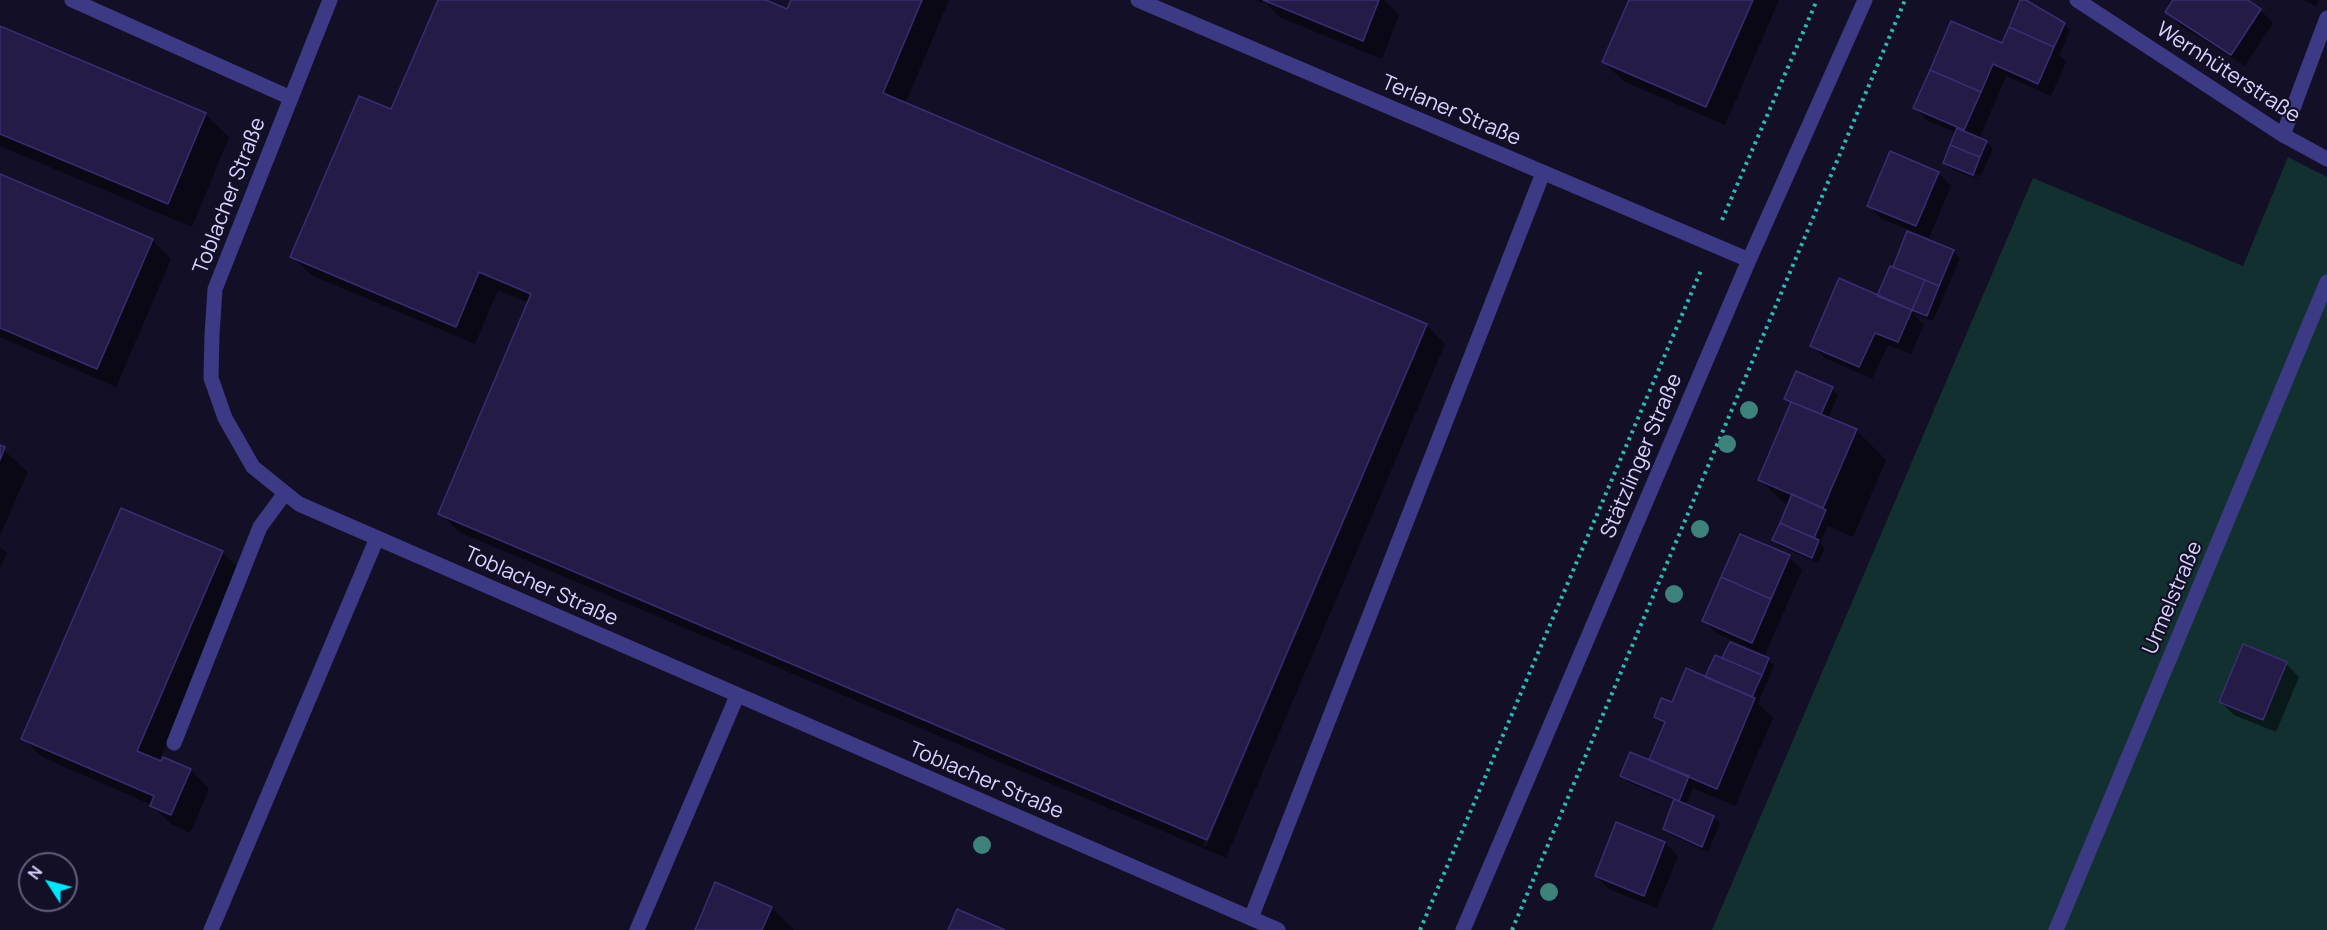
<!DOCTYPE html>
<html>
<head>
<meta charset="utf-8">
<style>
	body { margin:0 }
	#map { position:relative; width:2327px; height:930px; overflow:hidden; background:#130f26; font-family:Manrope,sans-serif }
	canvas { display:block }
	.north { position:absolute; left:18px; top:852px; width:60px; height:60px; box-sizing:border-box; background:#130f26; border:2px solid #625e7d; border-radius:50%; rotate:306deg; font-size:16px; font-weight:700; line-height:24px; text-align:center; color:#d9d4ff }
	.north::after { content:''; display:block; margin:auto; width:21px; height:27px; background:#00e5ff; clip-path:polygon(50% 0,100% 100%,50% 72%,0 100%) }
</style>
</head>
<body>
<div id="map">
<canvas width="2327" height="930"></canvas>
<div class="north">N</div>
</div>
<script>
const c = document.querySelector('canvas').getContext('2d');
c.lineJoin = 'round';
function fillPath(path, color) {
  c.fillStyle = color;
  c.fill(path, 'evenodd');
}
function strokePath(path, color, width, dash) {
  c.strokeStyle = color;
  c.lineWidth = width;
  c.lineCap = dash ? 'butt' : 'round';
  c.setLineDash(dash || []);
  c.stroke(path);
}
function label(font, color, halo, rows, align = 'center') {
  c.font = font + ' Manrope,sans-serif';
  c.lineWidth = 4.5;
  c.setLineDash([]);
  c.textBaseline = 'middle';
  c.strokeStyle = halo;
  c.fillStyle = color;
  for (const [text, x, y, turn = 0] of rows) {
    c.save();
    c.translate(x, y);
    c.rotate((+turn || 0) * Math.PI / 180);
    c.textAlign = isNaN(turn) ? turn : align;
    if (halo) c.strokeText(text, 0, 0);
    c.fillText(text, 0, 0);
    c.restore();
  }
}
fillPath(new Path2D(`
	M2288 157 2327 177V930H1712L2033 178 2243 266Z`), '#12302f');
fillPath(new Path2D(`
	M439 0H762L788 11 792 0H949L905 104 1426 325 1445 344 1226 858 459 532 440 513 529 303 498 290 475 344 311 275 292 256 392 111ZM1422 332H1425L1206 847 1203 846Z
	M1256 0H1384L1399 15 1382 59 1279 17 1267 4Z
	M1631 0H1779L1725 125 1623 81 1604 62Z
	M2021 0 2064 24 2070 30 2059 55 2066 62 2051 96 2006 76 1979 139 1986 142 1993 149 1979 180 1951 169 1945 163 1957 133 1928 121 1915 108 2003 45ZM1950 164 1981 176 1979 179 1950 167Z
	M2174 0H2245L2260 10 2273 23 2245 66 2180 25 2167 12Z
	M2303 0H2319L2316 6Z
	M0 27 205 114 229 137 192 227 0 146Z
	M1938 173 1951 186 1929 238 1882 219 1869 206Z
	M0 176 152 240 171 259 116 387 0 337Z
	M1908 233 1953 252 1960 258 1933 321 1913 313 1924 325 1911 354 1888 345 1872 379 1825 358 1812 345 1878 297 1894 269Z
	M1832 389 1838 395 1828 419 1856 430 1886 460 1853 537 1828 526 1820 543 1825 548 1818 563 1780 546 1774 540 1788 507 1760 480 1792 404 1786 398ZM1792 400 1808 407 1807 410 1792 403Z
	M0 447 28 472 0 535Z
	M121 510 223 553 241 571 159 762 191 770 209 789 190 833 171 824 152 805 42 757 23 738Z
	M0 547 7 553 0 568Z
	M1789 557 1802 570 1765 655 1716 633 1703 620Z
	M1768 659 1774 666 1758 703 1773 718 1735 806 1693 788 1686 805 1713 817 1720 823 1708 852 1671 835 1664 829 1674 801 1628 782 1622 776 1655 764 1665 726 1656 717 1706 679 1723 660Z
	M2286 664 2299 677 2276 732 2234 715 2221 702Z
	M1665 843 1678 856 1657 908 1609 889 1596 876Z
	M772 908 794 930H697Z`), '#0007');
const building = new Path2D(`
	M438 0H766L787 9 791 0H922L883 93 1427 324 1207 840 438 514 531 294 479 272 456 327 290 257 359 96 391 109Z
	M1263 0H1379L1363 41Z
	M1629 0H1753L1706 107 1602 62Z
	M2020 0H2026L2065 23 2054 47 2009 27Z
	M2173 0H2248L2261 9 2231 55 2165 12Z
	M1951 21 2002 43 2009 27 2054 47 2038 84 1993 64 1981 92 1930 70Z
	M0 26 206 113 168 204 0 134Z
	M1930 70 1981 92 1964 130 1913 108Z
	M1957 128 1987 141 1980 157 1950 145Z
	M1950 145 1980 157 1973 175 1943 163Z
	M1890 151 1939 172 1916 226 1867 206Z
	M0 174 153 239 97 369 0 328Z
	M1907 231 1954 250 1939 286 1893 267Z
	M1890 266 1925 280 1912 310 1877 296Z
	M1839 278 1912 310 1898 342 1875 333 1859 367 1810 346Z
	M1925 280 1939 286 1927 316 1912 310Z
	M1796 371 1833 387 1821 414 1784 399Z
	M1791 402 1857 429 1823 508 1758 480Z
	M0 445 5 447 0 460Z
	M1792 494 1826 510 1814 538 1780 523Z
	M121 508 223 551 137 751 161 761 163 757 191 769 171 815 150 806 154 796 21 739Z
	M1780 523 1819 540 1812 558 1772 540Z
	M1740 534 1790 555 1771 599 1721 577Z
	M1721 577 1771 599 1752 643 1702 621Z
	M1730 642 1769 658 1762 675 1722 658Z
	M2243 644 2287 662 2263 720 2219 702Z
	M1715 655 1762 675 1752 697 1705 677Z
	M1686 668 1755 698 1717 789 1649 760 1665 722 1654 717 1661 698 1672 702Z
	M1630 752 1689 776 1679 801 1620 776Z
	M1674 799 1714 816 1702 847 1663 829Z
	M1616 822 1665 842 1644 896 1595 876Z
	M715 882 772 907 762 930H695Z
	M957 909 1005 930H948Z`);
fillPath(building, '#241b47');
strokePath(building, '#3b2d73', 1.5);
strokePath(new Path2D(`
	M1722 220 1817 0
	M1420 930 1702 268
	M1512 930 1905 0`), '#2fb8b0', 4, [3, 4.5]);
strokePath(new Path2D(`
	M72 0 291 98
	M2283 135 2327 18
	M174 743 260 527 285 493
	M1251 918 1543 173
	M211 930 377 538
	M637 930 737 696`), '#3d3a85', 15);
strokePath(new Path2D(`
	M330 0 215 289 212 335 211 378 225 418 253 467 299 504 1278 930
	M1138 0 1749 260
	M2077 0 2283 135 2327 159
	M1463 930 1749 260 1865 0
	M2056 930 2327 282`), '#3d3a85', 15);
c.fillStyle = '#3d827b';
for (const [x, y] of [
	[1749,410],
	[1727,444],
	[1700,529],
	[1674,594],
	[982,845],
	[1549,892]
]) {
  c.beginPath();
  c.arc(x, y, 9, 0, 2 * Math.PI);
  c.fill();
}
label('21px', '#d9d4ff', '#130f26', [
	["Wernhüterstraße",2228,73,33],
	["Terlaner Straße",1451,111,23],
	["Toblacher Straße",230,196,-69],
	["Stätzlinger Straße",1642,456,-67],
	["Toblacher Straße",541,587,24],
	["Urmelstraße",2173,598,-67],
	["Toblacher Straße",986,781,23]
]);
</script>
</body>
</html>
